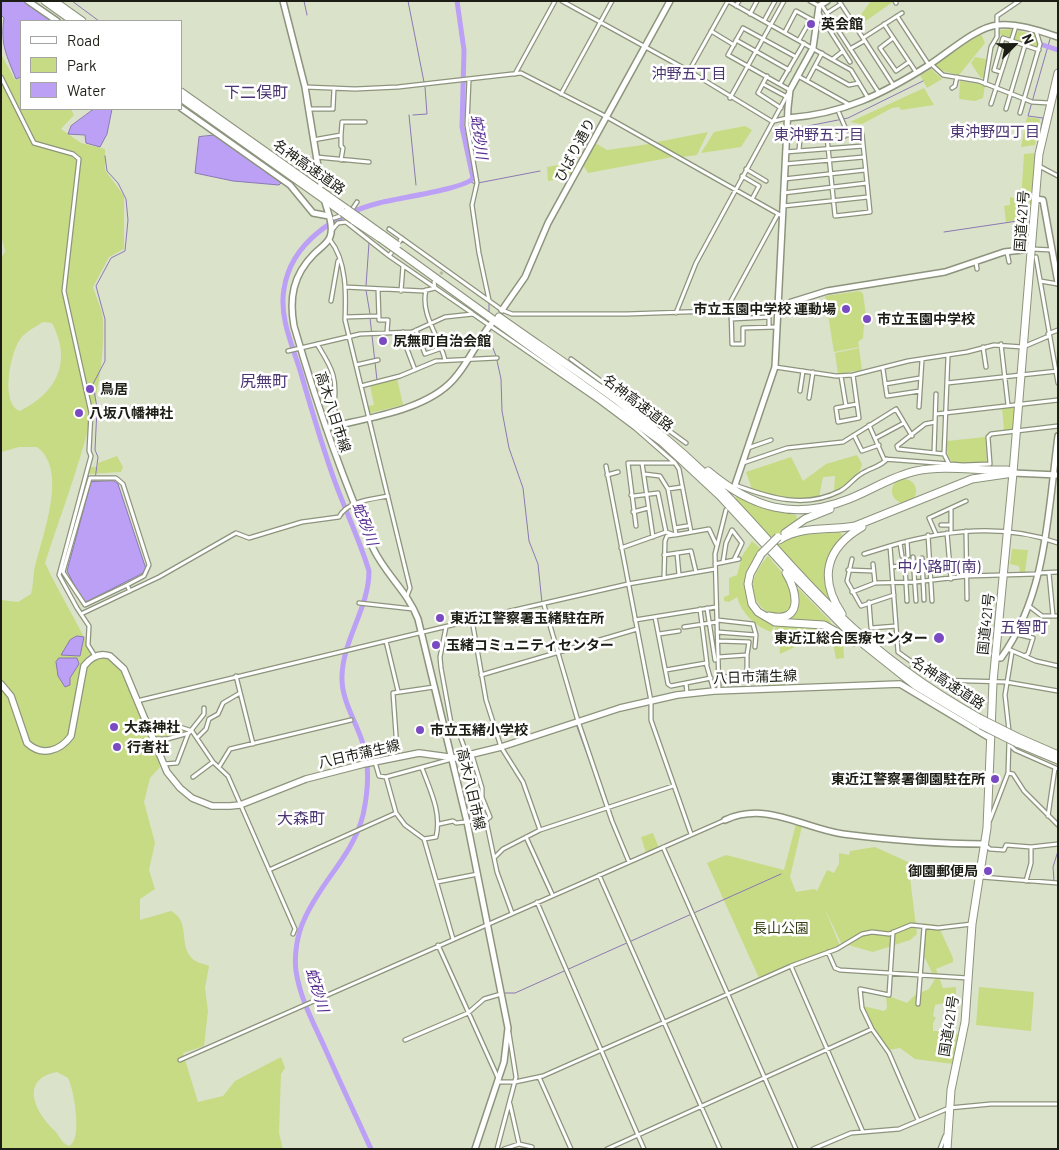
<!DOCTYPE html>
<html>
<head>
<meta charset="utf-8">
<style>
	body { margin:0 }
	#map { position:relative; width:1059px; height:1150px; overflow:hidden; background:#dbe2ca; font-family:Barlow,sans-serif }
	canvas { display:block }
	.frame { position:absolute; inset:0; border:2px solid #1c1e15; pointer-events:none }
	.legend { position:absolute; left:20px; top:20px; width:162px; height:90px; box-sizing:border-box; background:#fff; border:1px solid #a4a5a1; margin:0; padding:6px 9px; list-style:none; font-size:15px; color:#1c1e15 }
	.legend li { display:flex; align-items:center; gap:10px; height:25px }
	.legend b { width:25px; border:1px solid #a4a5a1 }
	.north { position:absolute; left:989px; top:20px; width:50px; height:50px; -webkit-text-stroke:4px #fff; paint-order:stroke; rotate:67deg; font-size:14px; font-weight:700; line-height:20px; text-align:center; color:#1c1e15 }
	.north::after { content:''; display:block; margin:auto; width:18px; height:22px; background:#1c1e15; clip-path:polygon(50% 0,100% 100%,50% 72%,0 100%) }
</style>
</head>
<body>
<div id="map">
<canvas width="1059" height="1150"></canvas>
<div class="frame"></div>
<ul class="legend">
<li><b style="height:6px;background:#fff"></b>Road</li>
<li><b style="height:14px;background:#c6db84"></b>Park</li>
<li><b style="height:14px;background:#bba0f6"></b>Water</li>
</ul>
<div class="north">N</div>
</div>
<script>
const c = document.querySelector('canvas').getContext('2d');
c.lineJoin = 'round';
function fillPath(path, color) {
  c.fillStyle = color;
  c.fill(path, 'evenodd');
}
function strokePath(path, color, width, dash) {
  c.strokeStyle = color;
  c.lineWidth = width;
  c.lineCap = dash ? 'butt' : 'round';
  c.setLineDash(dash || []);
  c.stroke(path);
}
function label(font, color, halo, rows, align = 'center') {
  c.font = font + ' Barlow,"Noto Sans JP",sans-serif';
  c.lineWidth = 5;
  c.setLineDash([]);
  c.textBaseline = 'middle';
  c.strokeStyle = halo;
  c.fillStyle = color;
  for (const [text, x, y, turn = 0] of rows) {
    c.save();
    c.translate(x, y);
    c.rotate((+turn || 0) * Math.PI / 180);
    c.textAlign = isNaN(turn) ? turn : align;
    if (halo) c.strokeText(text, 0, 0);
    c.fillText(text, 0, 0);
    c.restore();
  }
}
fillPath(new Path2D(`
	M871 1H894L863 23 860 16Z
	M1013 29 1036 36 1039 44 1037 47 999 34V30Z
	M981 34 985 43 959 75 939 70 934 64Z
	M1 54 15 80 21 78V109H71L74 115 61 129 81 143 105 149V170L124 196V249L109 257 93 287C96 297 102 309 103 320 107 397 69 489 45 563 59 593 77 621 91 652 97 655 108 656 112 660 129 676 155 743 160 767L150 778 144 802 155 843 149 870 155 889 140 899V920L171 911C192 922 177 947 194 960 198 963 205 964 209 966L205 988 208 1011 204 1046 183 1053 198 1102 223 1096 235 1081 281 1057 285 1068 281 1074 279 1133 283 1149H1V600L18 602 31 594C33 587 33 579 34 572 40 540 70 471 37 447H19L1 452V259L5 251 1 235ZM43 322 52 323C72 361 58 392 20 411 0 404 10 352 21 338 27 331 35 327 43 322ZM57 1072 68 1078C74 1089 83 1141 69 1146 61 1143 60 1136 54 1130 35 1112 19 1079 57 1072Z
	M975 57 986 59 983 78 980 77 971 63Z
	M931 69 942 79 927 88 920 75Z
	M960 81 985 85 983 98 975 101 959 99Z
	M924 88 934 105 901 110 899 107 892 108 862 124 850 122Z
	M1027 117 1040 119 1035 145 1021 147Z
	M745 126 752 130 741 147 701 153 714 132Z
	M708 132 697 155 682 157 652 143Z
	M597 144 607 150 649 144 673 157 588 173 583 165 593 146Z
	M1035 153 1030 218 1006 222 1004 206 1010 205V197L1021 200 1024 154Z
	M574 162 577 163 571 177 548 181 547 167Z
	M860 291 863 294 867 322 864 324 863 338 858 342 859 347 834 352 825 296Z
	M859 348 862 370 838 374 835 353Z
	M397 378 403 405 370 413 368 406 374 405 370 385Z
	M1015 405 1013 430 1004 431 1002 407Z
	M985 437 987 463C964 464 945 472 947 441Z
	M857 455 862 464C860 476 845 487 834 492L835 476 823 477 819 497C796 504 772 497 750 489L751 486 746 472 791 457 803 481 826 464Z
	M117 456 123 467 121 472 87 474 90 467H98V463Z
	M892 491a12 12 0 1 1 24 0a12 12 0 1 1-24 0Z
	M737 496 764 509 796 515 798 520 772 540 735 499Z
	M840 532 844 537C824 550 830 577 830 597L827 600 777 546 789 536Z
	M752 541 762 550 750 572V602L775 624 771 632C755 626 742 614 737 597L729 602 724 601V597L729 595V578L737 575 742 556Z
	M1012 549 1028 550 1025 572 1020 573 1019 566 1010 564Z
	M768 556C781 572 804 593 786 613L771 615C745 597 749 578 768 556Z
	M799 589 831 622 830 625 784 619 798 599 797 590Z
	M776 624 797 625 799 634 792 638 795 647 780 654 779 635 774 632Z
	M798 626 823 627 843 640 844 658 836 659 832 638 800 634Z
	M774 668 785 672V687L768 688 765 669Z
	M154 725 189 731 177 736 155 739 151 729Z
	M796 824 802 826 790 877 796 892 814 889 817 891 827 870 834 873 839 864V853L849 855 850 851 875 847 908 862 917 934 910 940 873 952 841 943 824 907 840 946 759 978 707 863 726 855 784 870Z
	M653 833 659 848 646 853 641 837Z
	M923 923 938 925 953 958V962L936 969 943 988 956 987V1000L935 1005 933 1016 936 1018 933 1023V1031H944L960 1035 953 1064 915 1059 900 1048 889 1050 867 1019 863 1006 884 1011 887 1008 886 995 907 1003 915 995 929 989 935 979 921 950Z
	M979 987 1034 992 1031 1031 976 1025Z`), '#c6db84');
const water = new Path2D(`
	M1 1H25L54 21H21V77L16 79C7 56 0 45 4 18L1 15Z
	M94 109H112L107 134 100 147 86 143 85 135 68 134 71 126Z
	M217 135 281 183 279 185 233 181 195 173 199 137Z
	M114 481 118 484 146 569 143 573 84 603 67 571 91 482Z
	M77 636 84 637 80 656 61 655 70 640Z
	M59 658H77L79 664 70 678V685L65 687 58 676 56 662Z`);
fillPath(water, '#bba0f6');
strokePath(water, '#8b79b2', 1);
strokePath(new Path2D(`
	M72 1 99 21
	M304 1 307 15
	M408 1 424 82
	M409 115 416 185
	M413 115 427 114 425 87
	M788 130 848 118 923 81
	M778 132 785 131
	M1035 158 1043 118 1028 116 1050 39
	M478 183 540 171
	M471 206 475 184 471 182
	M471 210 480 267
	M944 232 1031 219
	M366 286 369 243
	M366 290 370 314
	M489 314V303
	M370 318 377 380
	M487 333 496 356 501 379 502 411 509 448 523 488 529 541 538 564 542 603
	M95 480 98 457 95 450 97 408 93 384 105 361V319L96 286 111 258 125 251 128 220 126 199 118 183 107 171 105 156
	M550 631 561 668
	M574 712 575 718
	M576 724 603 798
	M610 821 624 854
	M1054 881 1053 867 1058 851
	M505 993H515L781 874`), '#8b79b2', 1);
strokePath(new Path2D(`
	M1043 45 1046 46
	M1049 47 1058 50
	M371 1149C355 1114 339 1080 324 1046 313 1022 300 998 296 971 294 955 297 935 304 920 320 882 353 856 363 815 368 792 370 766 363 744 356 721 341 700 342 676 343 639 369 608 369 571 360 541 346 512 335 482 322 446 311 408 300 370 292 345 279 316 284 289 291 242 336 214 379 203 396 198 466 189 473 178L462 127 464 50 457 1`), '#bba0f6', 5);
strokePath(new Path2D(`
	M438 278 445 268
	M907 673 913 663`), '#b5bba6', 3, [3, 1.5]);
const street = new Path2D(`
	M562 1 689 71 773 122
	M728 1 851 70 868 98
	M810 1 819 6
	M839 1 863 38
	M895 1 896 3
	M821 4 879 93
	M736 6 739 1
	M818 12 850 62
	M827 13 841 4
	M750 14 757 1
	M897 16 929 65
	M764 21 775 1
	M884 24 916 72
	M711 31 734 45
	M785 32 796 11 816 22
	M893 38 880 48 896 71 909 62
	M736 40 789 70
	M799 40 811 19
	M850 49 864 41
	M822 53 815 66 849 85 859 83
	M833 59 843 51
	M931 64 943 75 979 81 1032 102 1049 103
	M689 71 728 1
	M1001 72 994 70 1003 38 1039 50
	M515 74 555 1
	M767 76 758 93 781 108
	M798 76 850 105
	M1 77 34 143 73 154 79 159 64 291 91 413 89 451 91 456 59 575 77 608 89 626 88 645 95 656
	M469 80 467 125 477 183 472 205 479 253 489 300
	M807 81 815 66
	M763 84 787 97
	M780 84 804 43
	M985 84 991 47 997 37V16L1019 1
	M894 86 863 38 902 13
	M305 87 355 89 398 87 521 73 605 116 782 216
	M952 88 955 86 957 77
	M561 94 612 1
	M730 98 784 1
	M991 104 1016 26
	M309 109H333L334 88
	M1006 109 1025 45
	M839 113 845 127V136
	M1020 113 1040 44 1036 31
	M774 121 787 118
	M834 129V136
	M313 140 341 135 342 122H365
	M799 151 800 138 862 134 870 212 835 216 827 137
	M785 152 863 146
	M316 157 369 162
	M341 160 343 148 341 146V135
	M785 164 864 157
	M1039 166 1058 176
	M746 169 766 181
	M742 176 759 186 752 199
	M784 179 865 170
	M783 193 867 183
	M783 206 868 197
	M351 211 357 202
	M334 218 343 215
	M389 229 502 310 512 314H627L771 309 778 306
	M332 230 338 223 346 222 389 256 472 313
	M330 240C347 261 346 295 345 320L410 588 407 596
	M1032 249 1052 250
	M1007 252 1009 262
	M389 256 402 238
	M1036 257 1058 383
	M976 262 977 269
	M1040 281 1058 284
	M345 287 423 291 435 288 434 282
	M378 289 379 320H388L387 332
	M426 290C420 315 440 337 445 360
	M401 291 403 266
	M331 301 338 261
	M726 310 778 214
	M731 310 732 344H743V328L777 327
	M676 313 696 263 790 90 728 55 743 28 796 57
	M345 317 379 316
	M731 319 769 317V327
	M416 330 425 354 442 348
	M403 332 404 341 415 370
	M1048 334 1058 330
	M317 344C323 354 330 364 333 375 339 396 329 404 340 425
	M1001 344 1008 405
	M983 347 986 367
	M288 351 360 334 412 332 445 317 473 314 599 401 635 428 675 463
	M948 356 944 454 949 464
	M571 359 686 443
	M356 365 378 360
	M775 367 836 376 853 375 908 361 967 352 994 345 1023 347 1049 336
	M883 369 887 396 920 391
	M853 375 859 418 838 422 836 408 857 404
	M841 376 846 406
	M947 383 1058 371
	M885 384 920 378
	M361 386 400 376 436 361 497 358
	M800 391 803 371
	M809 398 813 372
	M919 407 922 360
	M936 414 1058 400
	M935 422 925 424 897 446 898 449 944 454
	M869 425 884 459 963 465 990 464 988 437 991 434 1058 426
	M854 435 862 451 879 445
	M876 438 904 423
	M748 448 771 440
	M934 453 936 394
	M642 463 653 537
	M743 463 787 448 843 442 896 409 912 436
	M606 466 651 701V720L691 834
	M644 474 660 476 668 489 676 534
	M607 475 618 472
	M735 485C770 498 805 509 840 491 848 487 853 479 861 474 869 468 881 467 887 459
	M668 489 682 487
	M631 495 634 496 658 493 666 532
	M633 512 648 508
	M941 525H951
	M636 526 628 463H675L679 469 691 532
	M675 528 687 526
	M966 531 967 599
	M951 532V508
	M947 533 951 579
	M936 534 929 518 966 501
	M928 535 932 601
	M907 541 908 556
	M900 543 902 556
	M1058 543C1003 523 944 530 890 546L898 652 937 680 1006 682 1058 691
	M621 548 666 532 675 535 709 529 716 544
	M677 553 679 575
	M864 554 890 546
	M664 555 691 551 696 572
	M913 557 916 601
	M922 558 924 600
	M852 559 847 581 861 606 894 595
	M723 562 726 543 732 530 742 543 734 560
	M715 564 739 559
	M873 564 875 583
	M892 567 905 565 907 601
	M848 570 873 571
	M1039 573 1058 572
	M1049 573 1053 616H1058
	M664 578 665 541 667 536 674 535
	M127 585 85 605 63 572 90 478H116L123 484 149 565 144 576 127 585 130 591
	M852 592 875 583 915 582 967 576 1037 574
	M869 602 871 628 896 626
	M359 603 413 609
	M544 605 578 721 612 821 629 862
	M1029 606 1042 616H1053
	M707 608 715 660
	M700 609 707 664
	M81 614 159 577 236 533 249 538 302 522 339 517C347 501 372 499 388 496
	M655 617 668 684 671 686 711 678
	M472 620 486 700 501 747 523 782 540 830
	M635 620 716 607
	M717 620 753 624 756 635 717 632
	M446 627 440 657 441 668 451 723 460 736 467 755
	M684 627 717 622
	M659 634 679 631
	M1016 634 1033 638 1028 654 1024 656
	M386 641 398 691
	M718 641 749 642 747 655
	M755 647 756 635
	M1008 649 1036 661 1058 666
	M718 657 747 655V676L719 677
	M666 670 706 663 714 691
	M481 675 637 629
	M236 676 253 744
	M686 683 687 693
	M719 690 715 554 726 510
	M137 701 506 612 628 584 715 569
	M148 723 174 725 192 731 213 762 228 776 295 929 293 934
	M1009 731 1005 695 1012 652
	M198 737 206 729 209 719 218 714 223 703 240 693
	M154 739H167L189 733 204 714V708
	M1010 745 1015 750 1058 769
	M393 757 394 751 397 749 393 693 434 687
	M375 762 379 776 386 777 452 759
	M164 764 177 763 188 734
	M219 767 230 749 351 720
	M422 768C430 790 442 813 436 837L424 839
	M1008 773 1013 774 1024 791 1058 825
	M193 777 213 762
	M386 777 396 813 405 825 424 839 453 939
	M1048 816 1055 768
	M486 820 497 872 512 913
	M990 820 1008 773 1009 740
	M439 824 453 821 456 823 486 820 490 817 482 797V788L472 755
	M526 837 552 894
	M985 845 990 849 1004 850 1006 845 1031 847 1058 844
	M663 847 796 1149
	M494 858 503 849 540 830 673 786
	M269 870 396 813
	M599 875 720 1149
	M981 877 1058 883
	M1026 881 1031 863V847
	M437 882 478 874
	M537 902 644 1149
	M438 945 498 1078
	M828 952 835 968 840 970 968 978
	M791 966 863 1132
	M918 1004 924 927
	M872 1029 862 1008 860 989 889 995 893 932
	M405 1040 468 1013 484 999 501 994
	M180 1060 725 820
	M539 1077 571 1149
	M497 1082H515L543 1076 791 966 837 949 862 934 872 932 889 934 911 925 938 928 972 924
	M510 1104 519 1144
	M497 1149 516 1077 509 1033
	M504 1149 519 1144 532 1147V1149
	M607 1149 872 1029 889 1053 918 1120
	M813 1149 851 1133 899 1129 949 1108 991 1104H1058
	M940 1149 945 1136`);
const secondary = new Path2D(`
	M28 1 57 21
	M283 1 305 87 321 185
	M181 108 290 185 313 213 329 216
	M788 118C843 114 883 94 929 65 948 53 976 27 998 25 1017 23 1040 31 1058 37
	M1036 199 1043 200 1058 283
	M325 202C328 213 334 226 330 237 328 243 319 249 314 254 293 275 289 298 294 326 316 402 341 476 373 548 385 574 408 592 418 619L467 822 508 1028 504 1062 475 1149
	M779 306 827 291 945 272 1004 252 1032 249
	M502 310 525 277 548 223 670 1
	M326 428C366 418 425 411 453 380 469 363 477 340 492 323
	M1013 473 1058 475
	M734 488 775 367 788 108 790 90 813 48 819 6 827 1
	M995 658H1001C1047 594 1048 511 1058 436
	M725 820C767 801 802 828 843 834 890 840 938 844 985 844`);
const primary = new Path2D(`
	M1 684 11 696 27 743C42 757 60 751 71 736L84 666C91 657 99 652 110 656L124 669 167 772 180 788 192 798 212 806H230L240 805 306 779 364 764 419 753 456 758 501 747 620 708 677 695 714 691 900 684 990 738`);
const highway = new Path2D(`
	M45 1 73 21
	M54 1 82 21
	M181 92 348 210
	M181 98 342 212
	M358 217 383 235
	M353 220 380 238
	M401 253 662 442 720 496 792 574 852 635 916 686 981 725
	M499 317C568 366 640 412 701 470 749 514 788 567 836 612 879 654 929 690 981 719
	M708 471C752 508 794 521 849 499 872 490 892 476 916 471 946 465 978 471 1008 470L1013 473
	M785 533 805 519 830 509
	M779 540C803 525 829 531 855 526L972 479 1013 473
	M761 554 750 574 748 584 752 604 758 612 775 622 824 625 854 642
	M842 614C818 578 826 548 862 527
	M769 616C803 624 798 592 786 573
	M1017 737 1058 755
	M1017 743 1058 760
	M947 1149 951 1090 965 1022 972 924 987 828 993 682 1013 473 1039 154 1058 73`);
strokePath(street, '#8d947d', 5.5);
strokePath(secondary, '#8d947d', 8);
strokePath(primary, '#8d947d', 8);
strokePath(highway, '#8d947d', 9);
strokePath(street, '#fff', 3);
strokePath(secondary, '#fff', 5);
strokePath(primary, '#fff', 5.5);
strokePath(highway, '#fff', 7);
const highwayBridge = new Path2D(`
	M348 210 358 217
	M342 212 353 220
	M383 235 397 245
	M380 238 401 253
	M761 554 778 537
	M981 719 1017 737
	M981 725 1017 743`);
strokePath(highwayBridge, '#8d947d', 9, []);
strokePath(highwayBridge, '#fff', 7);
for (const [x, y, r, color] of [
	[811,24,5,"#794ac2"],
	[846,309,5,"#794ac2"],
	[867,319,5,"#794ac2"],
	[383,341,5,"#794ac2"],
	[90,389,5,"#794ac2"],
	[79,413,5,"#794ac2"],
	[440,618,5,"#794ac2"],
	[939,638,6,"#794ac2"],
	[436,645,5,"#794ac2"],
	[114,727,5,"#794ac2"],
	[420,730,5,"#794ac2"],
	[117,747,5,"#794ac2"],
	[995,779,5,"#794ac2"],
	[988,871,5,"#794ac2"]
]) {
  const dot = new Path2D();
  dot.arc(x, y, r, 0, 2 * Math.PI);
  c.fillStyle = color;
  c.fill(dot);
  strokePath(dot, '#fff', 2);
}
label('bold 14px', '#1c1e15', '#fff', [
	["英会館",821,24],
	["市立玉園中学校 運動場",836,309,"right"],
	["市立玉園中学校",877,319],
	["尻無町自治会館",393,341],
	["鳥居",100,389],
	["八坂八幡神社",89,413],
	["東近江警察署玉緒駐在所",450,618],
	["東近江総合医療センター",928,638,"right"],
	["玉緒コミュニティセンター",446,645],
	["大森神社",124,727],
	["市立玉緒小学校",430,730],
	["行者社",127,747],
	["東近江警察署御園駐在所",985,779,"right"],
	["御園郵便局",978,871,"right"]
], 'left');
label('14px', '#1c1e15', '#fff', [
	["ひばり通り",575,150,-62],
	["名神高速道路",309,167,35],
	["国道421号",1022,221,-86],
	["名神高速道路",638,403,37],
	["高木八日市線",333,412,72],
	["国道421号",986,624,-84],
	["八日市蒲生線",755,677,-2],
	["名神高速道路",948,683,33],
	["八日市蒲生線",359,754,-13],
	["高木八日市線",471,789,77],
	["国道421号",949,1026,-81]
]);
label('14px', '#38411a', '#fff', [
	["長山公園",781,928]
]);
label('15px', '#4c3672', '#fff', [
	["沖野五丁目",689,74],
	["東沖野四丁目",995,132],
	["東沖野五丁目",819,135],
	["中小路町(南)",939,567]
]);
label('italic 15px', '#562d8f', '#fff', [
	["蛇砂川",479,137,82],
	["蛇砂川",365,524,69],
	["蛇砂川",317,990,73]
]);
label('16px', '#4c3672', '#fff', [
	["下二俣町",256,93],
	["尻無町",264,382],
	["五智町",1024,628],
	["大森町",301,819]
]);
</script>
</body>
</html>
